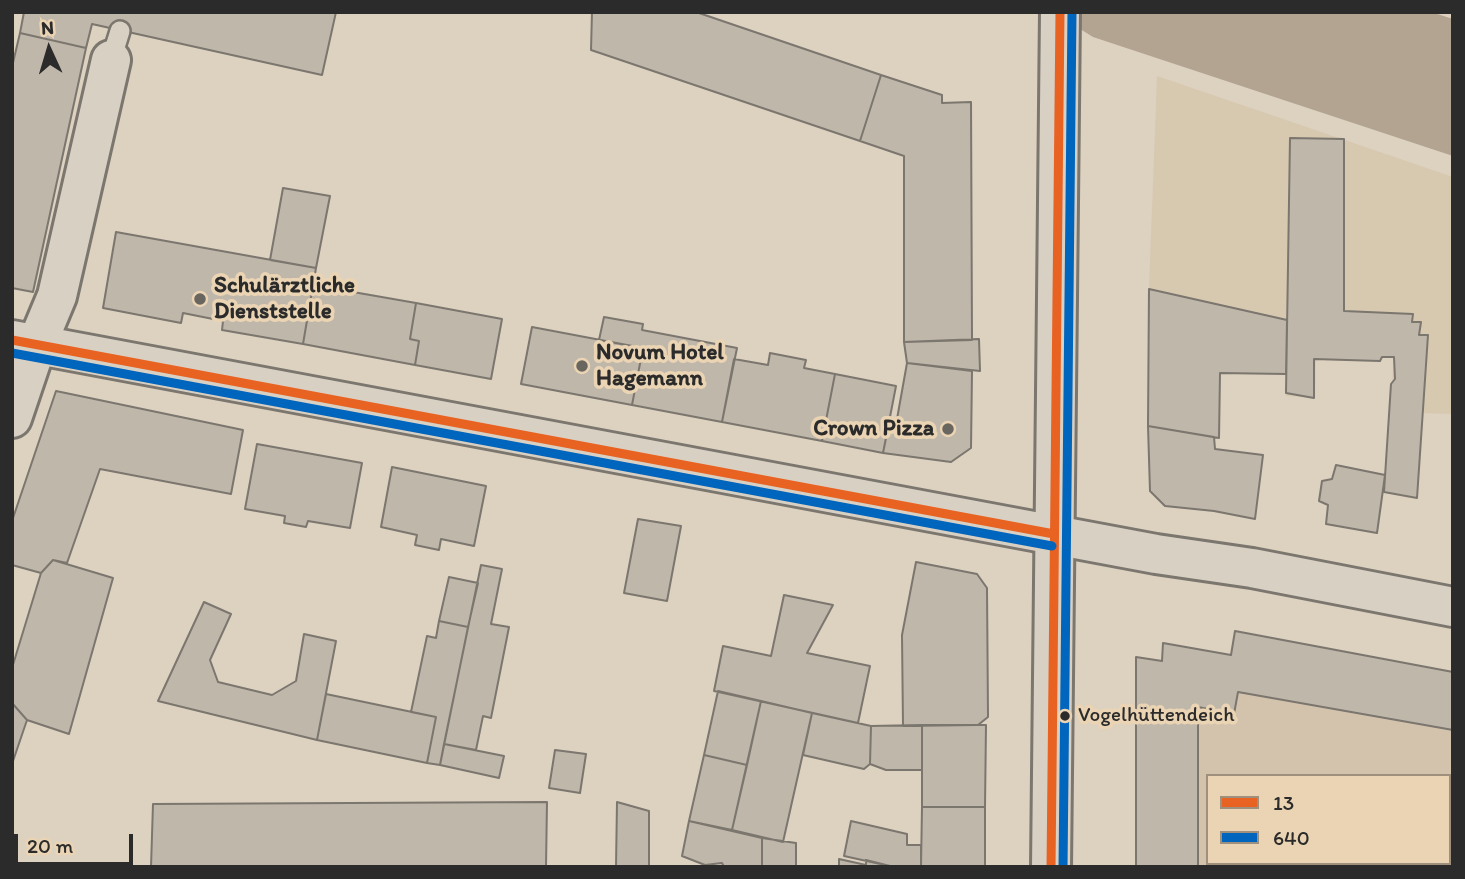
<!DOCTYPE html>
<html>
<head>
<meta charset="utf-8">
<style>
	body { margin:0 }
	#map { position:relative; width:1465px; height:879px; overflow:hidden; background:#ddd1c0; font-family:Itim,sans-serif }
	canvas { display:block }
	.frame { position:absolute; inset:0; border:14px solid #2b2b2b; pointer-events:none }
	.legend { position:absolute; left:1206px; top:774px; width:245px; height:91px; box-sizing:border-box; background:#ead4b3; border:2px solid #9e907d; margin:0; padding:9px 12px; list-style:none; font-size:21px; color:#2b2b2b }
	.legend li { display:flex; align-items:center; gap:14px; height:35px }
	.legend b { width:35px; border:2px solid #9e907d }
	.north { position:absolute; left:14px; top:14px; width:70px; height:70px; -webkit-text-stroke:5px #ead4b3; paint-order:stroke; rotate:356deg; font-size:19px; font-weight:700; line-height:28px; text-align:center; color:#2b2b2b }
	.north::after { content:''; display:block; margin:auto; width:24px; height:32px; background:#2b2b2b; clip-path:polygon(50% 0,100% 100%,50% 72%,0 100%) }
	.scale { position:absolute; left:14px; top:834px; width:119px; height:32px; box-sizing:border-box; border:4px solid #2b2b2b; border-top:0; padding-left:9px; font-size:21px; line-height:24px; white-space:nowrap; color:#2b2b2b; -webkit-text-stroke:5px #ead4b3; paint-order:stroke }
</style>
</head>
<body>
<div id="map">
<canvas width="1465" height="879"></canvas>
<div class="frame"></div>
<ul class="legend">
<li><b style="height:9px;background:#e86222"></b>13</li>
<li><b style="height:9px;background:#0065bd"></b>640</li>
</ul>
<div class="north">N</div>
<div class="scale">20 m</div>
</div>
<script>
const c = document.querySelector('canvas').getContext('2d');
c.lineJoin = 'round';
function fillPath(path, color) {
  c.fillStyle = color;
  c.fill(path, 'evenodd');
}
function strokePath(path, color, width, dash) {
  c.strokeStyle = color;
  c.lineWidth = width;
  c.lineCap = dash ? 'butt' : 'round';
  c.setLineDash(dash || []);
  c.stroke(path);
}
function label(font, color, halo, rows, align = 'center') {
  c.font = font + ' Itim,sans-serif';
  c.lineWidth = 7;
  c.setLineDash([]);
  c.textBaseline = 'middle';
  c.strokeStyle = halo;
  c.fillStyle = color;
  for (const [text, x, y, turn = 0] of rows) {
    c.save();
    c.translate(x, y);
    c.rotate((+turn || 0) * Math.PI / 180);
    c.textAlign = isNaN(turn) ? turn : align;
    if (halo) c.strokeText(text, 0, 0);
    c.fillText(text, 0, 0);
    c.restore();
  }
}
fillPath(new Path2D(`
	M1157 76 1453 177V414L1422 413 1417 498 1384 492 1394 356 1316 359 1315 398 1286 396 1287 320 1149 289Z`), '#d7c8b0');
fillPath(new Path2D(`
	M1238 692 1453 730V867H1198V707ZM1208 776H1449V863H1208Z`), '#d3c3ad');
fillPath(new Path2D(`
	M1053 12H1431L1453 19V156L1093 37Z`), '#b2a491');
const building = new Path2D(`
	M24 12H336L322 75 92 24 86 48 20 33Z
	M592 12H696L881 75 860 141 591 50Z
	M20 33 86 48 33 292 12 288V67Z
	M881 75 942 95V103L971 102 972 340 904 342V156L860 141Z
	M1290 138 1344 139V311L1413 314 1412 322H1421L1419 335H1428L1417 498 1384 492 1391 384 1395 379 1394 357H1382L1380 361 1314 359V398L1286 393Z
	M283 188 330 196 316 268 270 260Z
	M116 232 316 268 303 344 222 330 223 321 183 313 181 323 103 308Z
	M313 285 416 303 410 339 419 341 415 365 303 344Z
	M1149 289 1287 320 1286 374 1220 373 1219 438 1148 426Z
	M416 303 502 319 491 379 415 365 419 341 410 339Z
	M604 317 643 324 642 330 737 348 722 422 632 405 643 348 599 340Z
	M532 327 643 348 632 405 521 384Z
	M979 339 980 371 907 363 904 342Z
	M770 353 806 360 804 368 835 374 822 441 722 422 734 359 768 365Z
	M907 363 972 371 971 448 951 462 883 453 890 418 897 419Z
	M835 374 896 386 883 453 822 441Z
	M56 391 243 430 231 494 100 469 67 563 53 560 41 573 12 565V521Z
	M1148 426 1214 437 1215 449 1263 455 1255 519 1214 511 1165 506 1150 491Z
	M257 444 362 463 350 528 308 521 306 527 284 523 285 516 245 509Z
	M1336 465 1385 475 1377 533 1326 524 1328 505 1319 501 1322 481 1332 479Z
	M392 467 486 486 474 546 441 539 439 550 415 545 417 535 381 527Z
	M638 519 681 526 667 601 624 593Z
	M53 560 113 578 69 734 27 720 12 703V668L41 573Z
	M916 562 977 574 987 588 988 717 978 725 903 726 902 635Z
	M481 565 502 569 491 624 509 627 491 718 483 716 476 750 444 744Z
	M449 577 478 583 468 627 439 621Z
	M784 595 833 605 807 653 870 666 858 723 714 691 723 646 771 656Z
	M204 602 231 614 210 660 218 682 272 695 296 681 304 634 336 641 317 740 158 701Z
	M439 621 468 627 440 765 427 763 436 717 411 712 427 636 436 638Z
	M1235 631 1453 672V730L1238 692 1234 714 1198 707V867H1136V657L1162 661 1163 643 1231 655Z
	M718 691 761 701 747 765 704 755Z
	M326 694 436 717 427 763 317 740Z
	M761 701 812 713 783 842 732 830Z
	M12 703 27 720 12 764Z
	M812 713 871 726 870 764 864 769 803 755Z
	M922 725H986L985 807H922Z
	M922 725V770H886L870 764 871 726Z
	M444 744 504 756 499 778 440 765Z
	M555 750 586 754 580 793 549 788Z
	M704 755 747 765 732 830 689 821Z
	M547 802 546 867H151L153 804Z
	M617 802 649 811V867H616Z
	M922 807H985V867H921Z
	M689 821 762 838V867H724L722 863 705 865 682 856Z
	M851 821 907 834V845H921V867H894L844 856Z
	M762 838 796 843V867H762Z
	M839 859 866 865V867H839Z
	M866 860 894 867H866Z`);
fillPath(building, '#c0b7ab');
strokePath(building, '#7b766e', 2);
const service = new Path2D(`
	M111 60 120 31`);
const minor = new Path2D(`
	M12 340 1156 554 1252 568 1453 607
	M12 418 37 344 57 296 111 60`);
const tertiary = new Path2D(`
	M1051 867 1060 12`);
strokePath(service, '#7b766e', 24);
strokePath(minor, '#7b766e', 44);
strokePath(tertiary, '#7b766e', 44);
strokePath(service, '#d9d0c4', 19);
strokePath(minor, '#d9d0c4', 38);
strokePath(tertiary, '#d9d0c4', 38);
strokePath(new Path2D(`
	M12 340 1054 534
	M1051 867 1060 12`), '#e86222', 9);
strokePath(new Path2D(`
	M12 353 1052 546
	M1063 867 1072 12`), '#0065bd', 9);
for (const [x, y, r, color] of [
	[200,299,7,"#69655f"],
	[582,366,7,"#69655f"],
	[948,429,7,"#69655f"],
	[1065,716,6,"#2b2b2b"]
]) {
  const dot = new Path2D();
  dot.arc(x, y, r, 0, 2 * Math.PI);
  c.fillStyle = color;
  c.fill(dot);
  strokePath(dot, '#ead4b3', 2.5);
}
label('21px', '#2b2b2b', '#ead4b3', [
	["Vogelhüttendeich",1078,716]
], 'left');
label('bold 23px', '#2b2b2b', '#ead4b3', [
	["Schulärztliche",214,286],
	["Dienststelle",214,312],
	["Novum Hotel",596,353],
	["Hagemann",596,379],
	["Crown Pizza",934,429,"right"]
], 'left');
</script>
</body>
</html>
